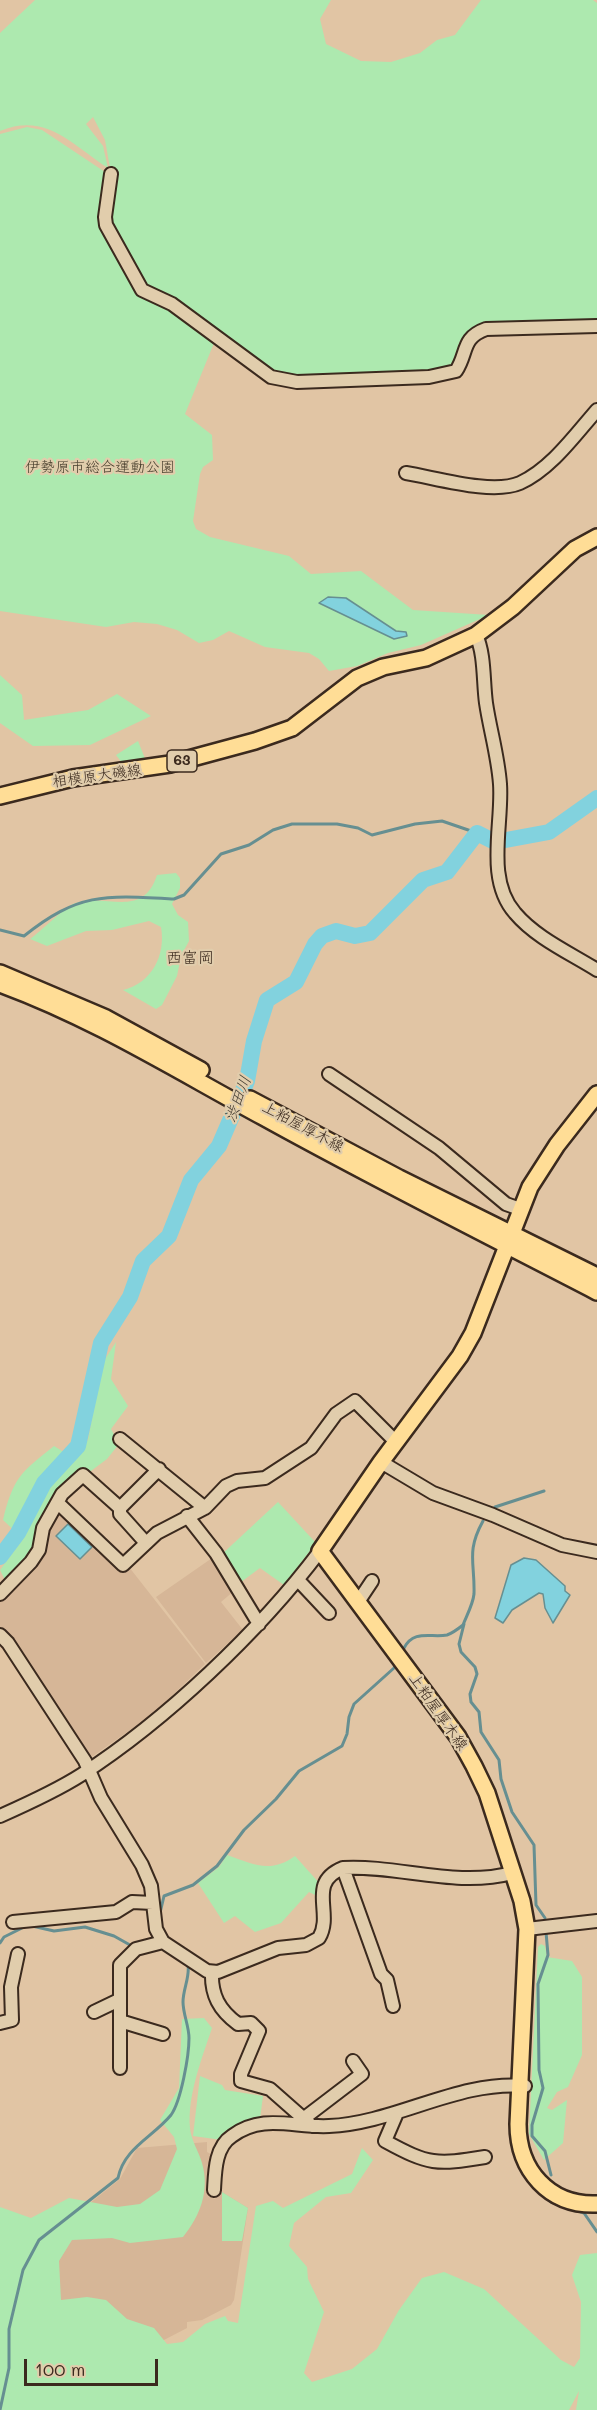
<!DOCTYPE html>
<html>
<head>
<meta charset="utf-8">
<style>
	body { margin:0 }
	#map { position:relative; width:597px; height:2410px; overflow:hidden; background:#e1c5a4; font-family:Mali,sans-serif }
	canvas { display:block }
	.scale { position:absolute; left:24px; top:2359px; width:134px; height:27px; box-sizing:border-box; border:3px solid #3b2a1e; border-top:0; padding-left:8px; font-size:18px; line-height:21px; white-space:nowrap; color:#3b2a1e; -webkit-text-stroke:4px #e1cdac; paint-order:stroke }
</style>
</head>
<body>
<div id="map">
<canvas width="597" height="2410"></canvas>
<div class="scale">100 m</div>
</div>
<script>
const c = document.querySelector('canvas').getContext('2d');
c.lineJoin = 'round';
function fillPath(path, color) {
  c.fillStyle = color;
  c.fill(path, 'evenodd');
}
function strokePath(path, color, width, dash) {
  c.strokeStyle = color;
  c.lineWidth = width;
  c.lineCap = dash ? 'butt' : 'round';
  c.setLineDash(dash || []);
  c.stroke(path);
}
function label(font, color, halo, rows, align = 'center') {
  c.font = font + ' Mali,"Klee One",sans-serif';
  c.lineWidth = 4.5;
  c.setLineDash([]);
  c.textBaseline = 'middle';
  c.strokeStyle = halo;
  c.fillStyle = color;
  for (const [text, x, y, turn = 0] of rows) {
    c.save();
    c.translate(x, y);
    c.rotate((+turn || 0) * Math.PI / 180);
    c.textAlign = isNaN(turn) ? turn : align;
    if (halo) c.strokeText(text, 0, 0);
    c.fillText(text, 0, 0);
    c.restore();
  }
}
fillPath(new Path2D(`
	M58 1507 129 1567 205 1664 153 1714 93 1756 86 1755 0 1631V1602L36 1563 43 1534Z
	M215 1556 234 1591 221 1602 243 1630 206 1663 156 1597Z
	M207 2142V2152L214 2156 208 2196 215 2199 217 2193 222 2192 248 2208 234 2300 231 2305 202 2320 187 2322V2328L162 2341 49 2301 44 2240 120 2179 137 2148Z`), '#d6b697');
fillPath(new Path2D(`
	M35 0H331L320 19 326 44 361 61 391 62 420 53 437 40 455 35 481 0H593L597 3V321L486 323 460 341 451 366 425 372 284 376 271 373 145 287 106 219 116 175 110 168 105 140 93 117 86 124 103 146 108 168C71 144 46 112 0 131V33Z
	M27 127 42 130 108 174 100 214 132 280 214 343 185 414 212 435 213 460 203 467 200 474 193 521 196 529 210 537 289 556 311 574 361 571 413 610 489 615 421 645 388 653 357 666 329 671 319 659 309 653 265 647 229 631 213 640 199 643 177 630 157 624 134 622 106 627 0 611V134Z
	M0 675 22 695 24 720 88 710 117 694 151 716 90 745 33 746 0 723Z
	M138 741 146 761 138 762 137 759 123 764 116 755Z
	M176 873 180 878V888L172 904 178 915 188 922 189 941 181 956 177 976 162 1005 156 1009 123 990C152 983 166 955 161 927L149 921 112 930 86 931 47 946 30 939C40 932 64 908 73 904 105 891 142 921 157 875Z
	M116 1342 111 1379 128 1406 111 1429 119 1444 107 1459 56 1497 36 1530 32 1552 6 1582 0 1570 23 1539 3 1520C13 1478 21 1472 54 1446L72 1457 88 1440 102 1364Z
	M278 1502 316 1543 284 1585 260 1568 237 1585 220 1556Z
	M227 1855C253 1864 270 1874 295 1856L321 1885 315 1895 309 1892 281 1923 255 1932 235 1916 224 1923 198 1883 219 1867Z
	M541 1944 545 1946 547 1957 572 1961 582 1977V2055L568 2087 557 2092 547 2108 552 2110 567 2100 563 2143 544 2160 529 2134 538 1947Z
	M204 2018 212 2028C202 2058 187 2096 190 2128 191 2140 199 2152 202 2163 210 2191 200 2216 183 2237L130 2243 112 2238 72 2240 59 2261 61 2300 87 2297 106 2300 127 2319 154 2328 167 2344 183 2342 205 2324 225 2316 228 2321 238 2323 256 2206 273 2201 283 2208 352 2174 362 2148 373 2160 351 2193 326 2197 294 2223 289 2246 307 2267 308 2279 324 2312 304 2373 312 2382 352 2369 377 2349 399 2310 422 2278 444 2272 484 2289 561 2360 574 2367 580 2358 581 2302 572 2275 580 2255 597 2253V2410H576L579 2391 569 2410H0V2207L31 2218 69 2198 117 2207 140 2204 160 2190 177 2149 174 2137 160 2120 179 2088 182 2019Z
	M200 2076 222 2085 225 2090 263 2096 260 2119 222 2140 193 2136Z
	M222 2192 248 2208 242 2241H222Z`), '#ade9af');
const water = new Path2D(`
	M328 597 346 598 396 631 406 632 407 636 394 639 319 603Z
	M68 1524 92 1547 80 1559 56 1536Z
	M524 1558 536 1560 565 1586V1591L570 1595 553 1623 545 1608 543 1594 539 1593 512 1610 503 1623 495 1618 511 1565Z`);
fillPath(water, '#82d2de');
strokePath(water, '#668f91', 1.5);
strokePath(new Path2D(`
	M0 930 24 936C79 892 106 895 174 899L184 895 221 854 249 845 273 830 292 824H337L358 828 372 835 415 824 442 821 477 833
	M495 1507 544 1491
	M464 1624 459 1644 461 1652 475 1667 477 1674 470 1694 471 1702 479 1712 481 1732 499 1760 501 1779 512 1812 534 1845 536 1905 545 1918
	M404 1648C414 1629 431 1638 447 1635 453 1633 458 1629 463 1625 467 1615 473 1604 474 1594 475 1562 466 1552 483 1521
	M160 1913 164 1896 193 1885 217 1866 244 1830 276 1799 299 1771 342 1746 347 1734 349 1717 354 1704 394 1668 396 1663
	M32 1926 54 1931 85 1927 114 1936 130 1945
	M546 1932 548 1955 538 1984 539 2070 543 2088 532 2125V2136L545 2151 551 2175
	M0 1943 4 1937 26 1926
	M551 2202 584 2213 597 2232
	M0 2410 9 2368V2329L23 2270 39 2240 118 2178C124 2148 153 2137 171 2115 181 2101 189 2056 189 2038 189 2026 183 2014 183 2002 183 1989 190 1977 188 1965`), '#668f91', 3);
strokePath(new Path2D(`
	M0 1557 18 1533 44 1483 78 1446 101 1343 130 1297 143 1261 169 1236 191 1180 219 1146 247 1081 254 1041 267 1000 296 982 315 944 322 936 336 931 355 936 370 933 423 880 447 872 477 833 495 842 549 832 597 798`), '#82d2de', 16);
const minor = new Path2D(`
	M111 174 105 217 106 225 142 290 172 304 271 377 297 382 429 377 456 371C468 353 461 338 486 329L597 326
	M406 473C437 478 492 495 520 483 551 469 575 435 597 410
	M476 635C485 654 483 681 486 703 490 730 498 756 500 784 503 824 485 879 515 913 536 938 570 953 597 970
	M329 1074 439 1148 506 1204 520 1209
	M120 1439 205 1508 226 1486 237 1481 265 1478 311 1448 336 1414 355 1401 396 1442
	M381 1462 433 1493 493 1515 562 1545 597 1552
	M58 1503 123 1565 157 1533 205 1508
	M187 1516 216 1553 259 1624
	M146 1543 120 1514V1508L159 1469
	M298 1580 329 1613
	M0 1594 31 1562 39 1550 43 1528 62 1494 83 1475 120 1508
	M358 1602 372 1581
	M0 1635 8 1643 85 1761 101 1798 142 1865 151 1886 156 1929 163 1942 207 1971 218 1972 278 1948 306 1945 319 1938C334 1913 306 1883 343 1868 399 1865 456 1888 512 1873
	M0 1816C27 1804 56 1791 81 1775 166 1720 259 1632 320 1551
	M343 1868 381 1974 387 1980 393 2006
	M13 1922 116 1912 132 1902 153 1903
	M527 1929 597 1921
	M212 1972C211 1995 219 2010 238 2024L251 2023 259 2031 241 2074V2081L270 2089 312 2126
	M94 2012 119 2000
	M120 2021 163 2034
	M0 2023 12 2020 11 1987 18 1954
	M120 2068V1965L136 1949 163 1942
	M397 2113 385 2141C429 2165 436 2165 485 2157
	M303 2119 362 2074 353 2061
	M214 2190C215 2172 215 2147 232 2136 263 2113 294 2128 329 2126 396 2123 458 2080 525 2086`);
const major = new Path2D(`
	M0 796 73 778 170 764 255 741 292 728 357 678 383 667 426 658 476 635 513 607 575 549 597 537
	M0 973 106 1018 201 1070
	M0 984C93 1018 176 1070 263 1117 373 1178 485 1234 597 1292
	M597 1094 557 1145 530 1187 473 1333 460 1356 381 1462 320 1551 458 1737 474 1766 487 1793 522 1901 527 1929 518 2124C518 2170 549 2206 597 2204
	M250 1099 399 1178 597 1276`);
strokePath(minor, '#3b2a1e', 16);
strokePath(major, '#3b2a1e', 20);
strokePath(minor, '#e1cdac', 12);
strokePath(major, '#ffdd96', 15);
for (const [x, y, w] of [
	[182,761,30]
]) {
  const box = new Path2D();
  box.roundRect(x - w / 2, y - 11, w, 22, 4.5);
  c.fillStyle = '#e1cdac';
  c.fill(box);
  strokePath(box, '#3b2a1e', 1.5);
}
label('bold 14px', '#3b2a1e', null, [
	["63",182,761]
]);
label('15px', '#463d2c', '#e1cdac', [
	["伊勢原市総合運動公園",100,467]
]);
label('15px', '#3b2a1e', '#e1cdac', [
	["相模原大磯線",97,776,-8],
	["上粕屋厚木線",303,1127,28],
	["上粕屋厚木線",438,1712,55]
]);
label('16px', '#3b2a1e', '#e1cdac', [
	["西富岡",190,958]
]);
label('italic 16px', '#423b31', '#e1cdac', [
	["渋田川",238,1099,-69]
]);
</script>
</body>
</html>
